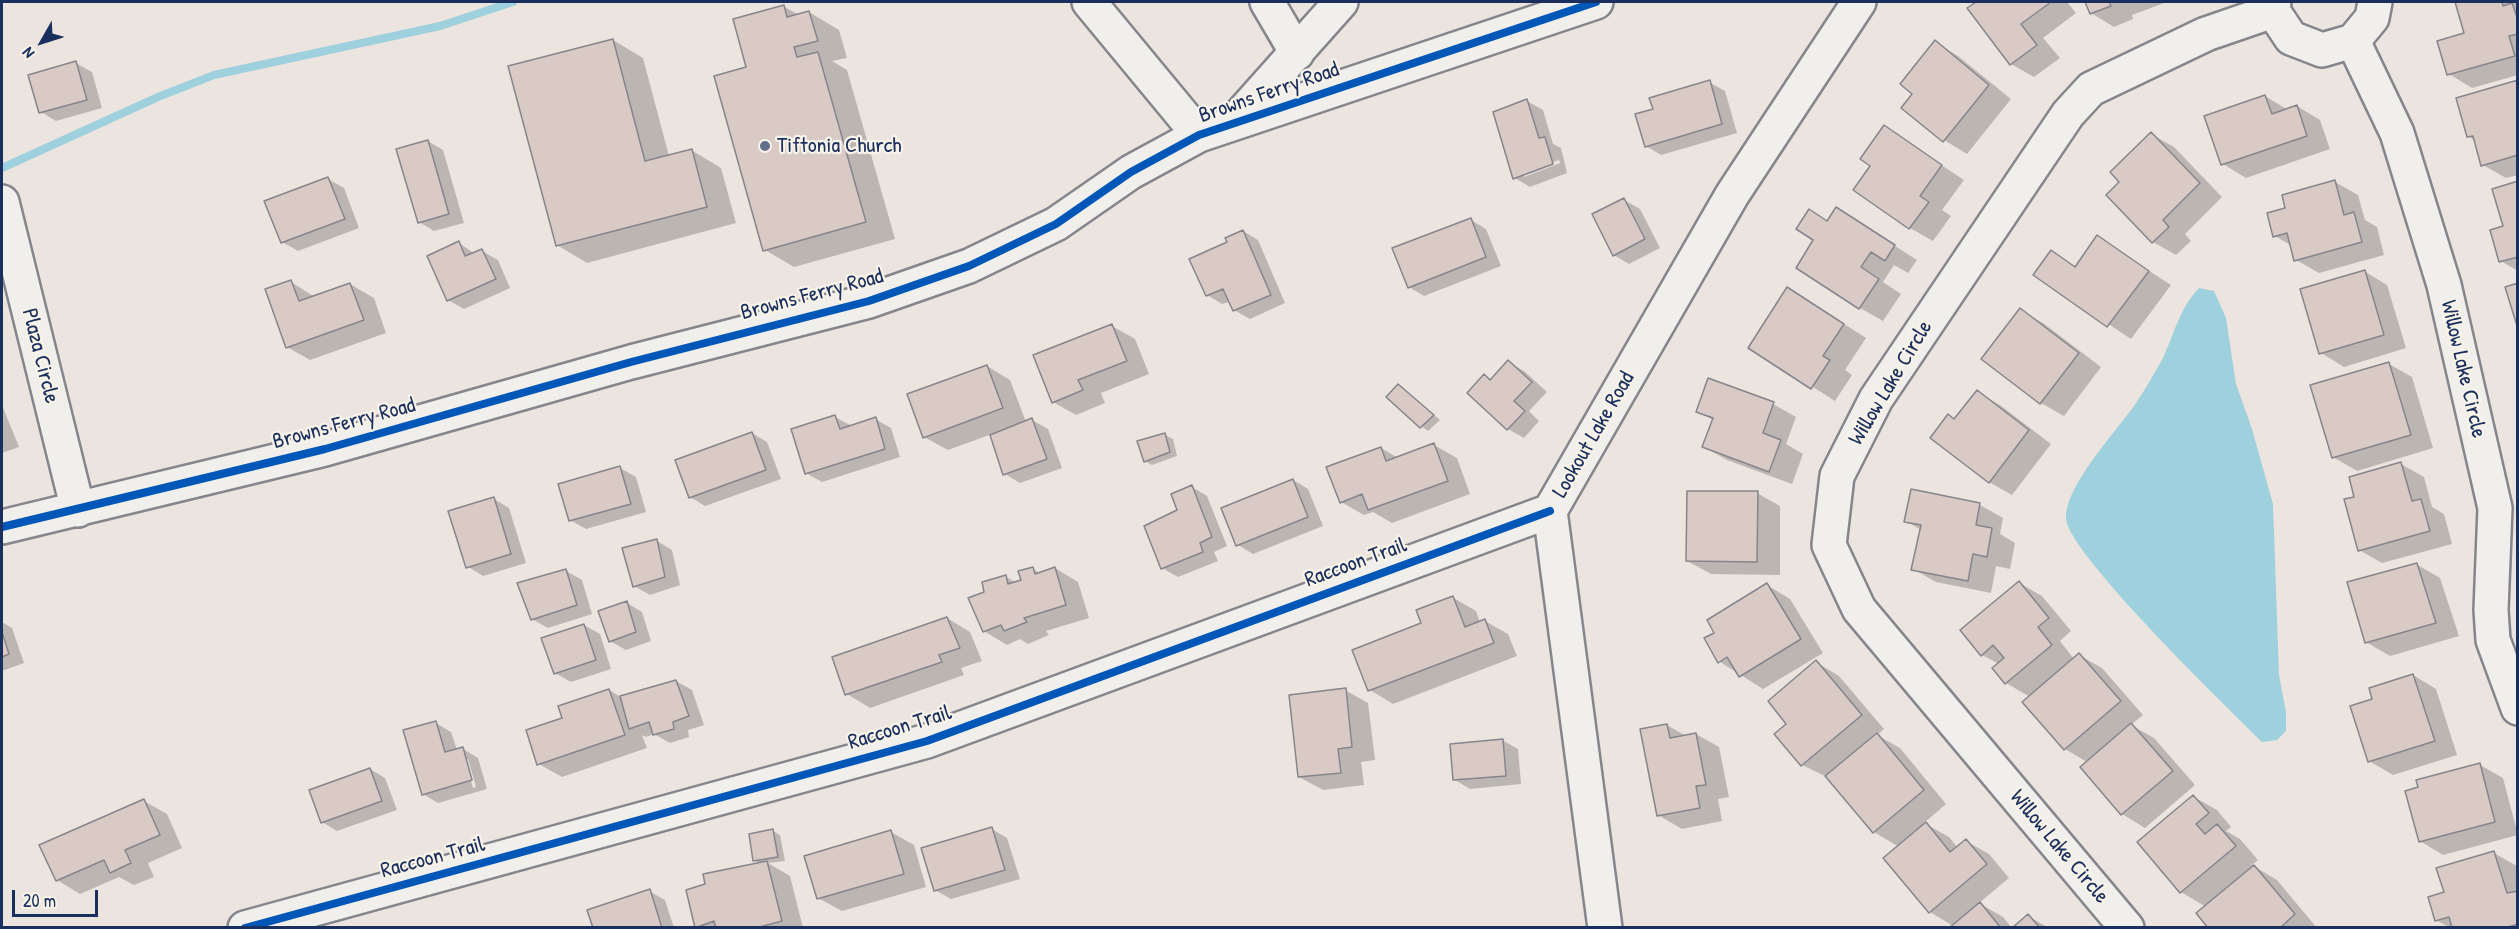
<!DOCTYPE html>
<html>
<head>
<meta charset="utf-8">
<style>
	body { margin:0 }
	#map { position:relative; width:2519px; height:929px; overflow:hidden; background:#ece4df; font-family:"Patrick Hand",sans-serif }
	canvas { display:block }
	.frame { position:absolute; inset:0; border:3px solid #1b2f5e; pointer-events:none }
	.north { position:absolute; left:12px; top:12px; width:60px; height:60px; -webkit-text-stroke:4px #f7f3e8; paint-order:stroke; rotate:231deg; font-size:16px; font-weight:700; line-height:24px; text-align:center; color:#1b2f5e }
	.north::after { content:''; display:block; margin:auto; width:21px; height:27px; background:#1b2f5e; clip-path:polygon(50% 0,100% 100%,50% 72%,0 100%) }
	.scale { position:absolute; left:12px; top:890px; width:86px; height:27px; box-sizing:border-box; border:3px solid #1b2f5e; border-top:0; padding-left:8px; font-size:18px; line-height:21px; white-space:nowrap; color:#1b2f5e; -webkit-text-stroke:4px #f7f3e8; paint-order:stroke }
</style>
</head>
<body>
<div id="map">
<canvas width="2519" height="929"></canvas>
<div class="frame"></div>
<div class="north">N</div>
<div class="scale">20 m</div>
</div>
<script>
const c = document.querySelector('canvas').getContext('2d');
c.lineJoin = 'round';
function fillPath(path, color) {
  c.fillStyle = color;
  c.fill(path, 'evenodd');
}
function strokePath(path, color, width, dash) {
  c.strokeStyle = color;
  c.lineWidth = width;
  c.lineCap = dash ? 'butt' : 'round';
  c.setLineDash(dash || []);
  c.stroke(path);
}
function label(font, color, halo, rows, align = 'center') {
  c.font = font + ' "Patrick Hand",sans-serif';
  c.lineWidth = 4.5;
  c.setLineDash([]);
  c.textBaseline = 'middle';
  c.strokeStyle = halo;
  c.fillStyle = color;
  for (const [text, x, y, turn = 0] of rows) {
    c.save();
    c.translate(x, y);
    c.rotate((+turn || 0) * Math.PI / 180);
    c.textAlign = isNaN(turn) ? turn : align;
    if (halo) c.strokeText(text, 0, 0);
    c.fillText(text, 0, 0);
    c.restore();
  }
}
fillPath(new Path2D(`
	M2199 288 2214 291 2226 318 2236 384 2252 429 2273 504 2279 675 2286 712V731L2277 740 2262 742C2230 710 2066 552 2066 518 2066 484 2117 431 2136 403 2146 388 2156 371 2164 356 2175 331 2180 308 2199 288Z`), '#9fd0de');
fillPath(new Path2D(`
	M1978 2H2067L2076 13 2043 38 2060 58 2034 77 2011 64 1969 8Z
	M2087 2H2167L2132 15 2133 19 2114 27 2091 13Z
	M2456 2H2518V75L2472 88 2449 74 2466 34Z
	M783 6 799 15 809 12 839 30 847 58 832 61 847 70 895 239 794 267 765 250 748 68Z
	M613 40 643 58 669 156 691 150 721 168 736 223 587 263 557 245Z
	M1935 42 1958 56 2011 99 1967 154 1944 140 1914 93Z
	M76 63 92 72 102 108 56 121 41 112Z
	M1709 82 1725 91 1737 133 1661 155 1646 146Z
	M2518 82V175L2506 178 2483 165 2475 141 2468 136Z
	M2265 96 2288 110 2297 106 2320 120 2330 149 2246 178 2223 164Z
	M1527 101 1543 110 1553 144 1561 148 1567 173 1530 187 1515 178 1495 113ZM1559 160 1560 163 1524 177V174Z
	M1884 127 1964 180 1942 210 1951 216 1933 241 1910 228 1872 166Z
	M2151 134 2174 147 2222 197 2185 234 2191 241 2176 255 2153 242 2121 183Z
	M428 141 443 150 464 223 434 231 419 222Z
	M328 179 344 188 359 228 298 251 282 242Z
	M2335 182 2358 195 2365 220 2377 227 2384 255 2319 273 2296 260 2292 246 2275 236 2287 209Z
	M2518 183V271L2501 261 2505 227Z
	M1624 200 1640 209 1660 248 1629 264 1614 255Z
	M1837 209 1917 260 1908 273 1894 265 1883 282 1901 294 1883 321 1860 308 1816 240 1810 211 1828 222Z
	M1471 220 1486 229 1501 266 1424 296 1409 287Z
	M1243 231 1258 240 1285 303 1250 319 1234 310 1229 302 1222 304 1207 295 1229 243Z
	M2097 237 2171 285 2131 339 2035 275 2051 252 2077 267Z
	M459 243 475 254 482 251 498 260 510 288 464 309 448 300Z
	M2364 271 2387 285 2406 348 2344 367 2321 353Z
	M291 282 315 297 350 284 374 298 386 333 310 360 287 347Z
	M1810 302 1866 338 1845 370 1852 375 1835 401 1750 347Z
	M2020 310 2043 323 2101 367 2064 416 2041 403 1983 359Z
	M1112 326 1135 339 1149 374 1101 393 1105 403 1076 415 1053 402Z
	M1508 362 1524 371 1547 392 1529 411 1539 421 1524 438 1508 429 1469 393 1485 376 1492 380Z
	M2389 364 2412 377 2433 448 2357 471 2333 457Z
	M987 366 1010 380 1026 422 1032 420 1048 429 1062 468 1020 483 1005 474 992 434 948 450 924 437Z
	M1399 386 1440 420 1428 431 1421 426Z
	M1977 392 2000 405 2051 444 2012 495 1989 482 1955 420Z
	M1773 404 1796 417 1786 444 1803 454 1792 484 1727 460 1704 447 1713 420 1697 411Z
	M2 405 19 447 2 453Z
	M835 417 852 426 875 419 891 428 900 457 822 482 806 473Z
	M752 433 767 442 781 479 705 506 690 497Z
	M1165 435 1173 439 1177 456 1152 465 1145 461Z
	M1434 445 1457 458 1470 494 1392 523 1373 512 1364 515 1341 502 1381 448 1398 458Z
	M2401 464 2424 477 2432 507 2444 514 2452 544 2382 563 2359 550 2356 498Z
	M620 468 636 477 646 512 586 529 570 520Z
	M1293 480 1308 489 1323 526 1253 554 1238 545Z
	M1192 487 1207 496 1227 546 1214 552 1218 561 1178 577 1162 568 1179 511Z
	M1912 490 1980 505 2003 518 2000 534 2015 543 2010 569 1996 566 1991 593 1936 582 1913 569 1921 530 1906 521Z
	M1757 493 1780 506V575L1711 574 1687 561Z
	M494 499 509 508 526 563 483 576 467 566Z
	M657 541 672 550 680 585 650 595 634 586Z
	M2416 564 2440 578 2459 636 2390 656 2366 642Z
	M1055 568 1078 582 1089 618 1046 631 1049 635 1028 644 1020 639 1007 645 984 631 986 593 1006 577 1017 583 1023 581 1033 569 1041 574Z
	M566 571 582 580 592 614 548 628 532 619Z
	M2019 583 2042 596 2071 631 2060 641 2074 659 2079 655 2102 668 2143 715 2131 725 2154 738 2195 785 2145 828 2122 814 2082 767 2087 762 2065 749 2030 697 2006 683 1999 664 1982 655Z
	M1767 585 1790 599 1823 653 1763 689 1720 662 1716 633Z
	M1452 597 1476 611 1480 623 1485 621 1508 634 1517 656 1393 704 1370 690 1423 624Z
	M627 603 642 612 651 641 626 650 610 641Z
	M947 618 970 632 982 661 961 668 964 675 870 708 847 694Z
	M2 622 12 628 24 663 2 671Z
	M584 625 600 634 611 669 571 682 555 673Z
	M1816 662 1839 676 1884 729 1877 735 1900 748 1946 804 1924 823 1949 837 1958 848 1966 841 1989 854 2009 878 1979 903 2003 917 2012 928H1951L1953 926 1930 912 1899 847 1874 832 1827 777 1802 765 1788 724Z
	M2413 675 2436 689 2457 755 2393 775 2369 761 2374 700Z
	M676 681 692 690 704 725 688 730 689 737 670 743 654 734 646 737 642 735 647 748 562 777 539 764 609 690 621 697Z
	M1345 690 1368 703 1375 760 1361 762 1364 785 1323 790 1299 777Z
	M436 723 451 732 457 750 463 749 478 758 487 789 438 803 423 794ZM465 759H468L476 787 473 788Z
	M1667 725 1686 736 1696 734 1719 747 1729 797 1718 799 1722 821 1682 829 1658 815Z
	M1502 740 1518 749 1521 784 1470 789 1455 780Z
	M2480 765 2503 778 2518 835 2443 855 2420 841Z
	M370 769 385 778 397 810 337 831 322 822Z
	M2194 797 2217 810 2231 827 2226 831 2240 839 2258 860 2252 865 2277 880 2317 928H2210L2206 907 2181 892Z
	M144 801 167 814 182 848 148 863 154 877 134 885 119 877 80 894 57 880Z
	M992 829 1007 838 1020 879 951 899 935 890Z
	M773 831 780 835 785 861 768 863 790 876 803 928 697 927 707 885 761 864 754 860Z
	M891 832 914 845 926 887 842 911 818 898Z
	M2494 853 2517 866 2518 928H2450L2436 920 2446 893Z
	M649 891 665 900 674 928H594Z
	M2028 916 2049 928H2014Z`), '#0003');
strokePath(new Path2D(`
	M2 168 158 97 214 75 440 26 513 2`), '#9fd0de', 8);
const building = new Path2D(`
	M1976 2H2051L2021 24 2037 45 2010 65 1967 8Z
	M2085 2H2109L2111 6 2090 14Z
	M2455 2H2502L2503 6 2512 3 2518 20V34L2509 36 2515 56 2447 75 2437 41 2464 33Z
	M784 5 787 17 809 11 818 41 794 47 797 57 818 52 866 222 763 251 714 76 746 67 733 19Z
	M613 39 645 161 692 149 707 207 556 246 508 66Z
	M1935 40 1989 85 1943 142 1901 108 1912 94 1900 84Z
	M76 61 87 100 39 113 28 75Z
	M1710 80 1722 124 1645 147 1635 114 1653 109 1649 98Z
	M2518 80V155L2481 166 2473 136 2467 137 2456 98Z
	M2265 95 2272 114 2297 105 2307 136 2221 165 2204 116Z
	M1527 99 1539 138 1545 137 1553 164 1513 179 1493 112Z
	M1884 125 1942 165 1920 196 1929 202 1909 229 1853 190 1870 166 1860 159Z
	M2151 132 2200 183 2163 220 2169 227 2152 243 2106 195 2119 182 2110 172Z
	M428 140 449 214 418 223 396 149Z
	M328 177 345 219 281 243 264 201Z
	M2335 180 2344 215 2354 212 2362 242 2294 261 2287 233 2273 237 2267 213 2285 208 2282 195Z
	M2518 181V257L2499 262 2490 230 2503 226 2492 189Z
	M1624 198 1645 239 1613 256 1592 214Z
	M1836 207 1895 245 1885 261 1871 252 1861 267 1879 279 1859 309 1796 268 1813 240 1796 229 1809 209 1827 221Z
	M1471 218 1486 257 1408 288 1392 248Z
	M1243 230 1271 295 1233 311 1223 289 1206 296 1189 259 1227 242 1225 238Z
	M2097 235 2149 271 2107 327 2033 275 2051 250 2075 267Z
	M459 241 465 256 482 249 496 279 447 301 427 256Z
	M2365 270 2384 335 2319 354 2300 289Z
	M291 280 299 301 350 283 364 320 286 348 265 289Z
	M2518 283V329L2505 287Z
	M1787 287 1844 324 1823 356 1830 360 1811 389 1748 348Z
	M2020 308 2079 353 2040 404 1981 359Z
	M1112 324 1127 361 1078 380 1083 390 1052 403 1033 355Z
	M1508 360 1532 382 1514 401 1525 411 1507 430 1467 393 1484 374 1490 380Z
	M2389 362 2411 435 2332 458 2310 385Z
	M987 365 1003 408 923 438 907 394Z
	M1708 378 1774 402 1763 433 1781 440 1769 472 1702 447 1713 418 1696 412Z
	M1398 384 1434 415 1420 428 1386 397Z
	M1977 390 2029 430 1989 483 1930 438 1948 414 1954 419Z
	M835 415 840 429 876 417 885 449 805 474 791 429Z
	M1032 418 1047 459 1003 475 990 435Z
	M752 432 766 470 689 498 675 460Z
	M1165 433 1170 452 1144 462 1137 441Z
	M1434 443 1448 481 1368 510 1362 494 1340 503 1326 467 1381 447 1386 461Z
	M2401 462 2412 501 2421 499 2430 531 2358 551 2344 499 2354 497 2349 477Z
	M620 466 631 504 569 521 558 484Z
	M1293 479 1308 517 1236 546 1221 508Z
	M1192 485 1212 537 1200 543 1203 552 1161 569 1144 526 1177 510 1171 494Z
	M1911 489 1980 503 1976 525 1992 528 1987 557 1973 554 1968 581 1911 570 1921 525 1904 522Z
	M1687 491H1758L1757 562 1686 561Z
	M494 497 511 554 466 568 448 511Z
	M657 539 665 577 633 587 622 548Z
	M2417 563 2436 623 2365 643 2347 582Z
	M1033 567 1035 574 1055 567 1066 605 1024 618 1027 622 1004 631 1001 625 983 632 968 598 984 592 982 582 1006 575 1008 584 1021 580 1018 571Z
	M566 569 577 605 531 620 517 583Z
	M2019 581 2049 618 2038 627 2052 645 2005 684 1992 668 2004 658 1993 645 1981 656 1960 630Z
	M1767 583 1801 639 1739 677 1727 657 1718 663 1704 638 1714 633 1707 620Z
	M1453 596 1465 627 1485 619 1494 643 1368 691 1352 650 1421 623 1416 610Z
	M627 601 636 632 609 642 598 611Z
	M947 617 960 648 939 655 942 662 845 695 832 657Z
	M584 624 596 660 554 674 541 638Z
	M2 632 9 654 2 657Z
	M2079 653 2121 701 2064 750 2022 702Z
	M1816 660 1862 715 1801 766 1774 734 1786 724 1768 701Z
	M2413 674 2435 741 2368 762 2350 706 2372 699 2369 688Z
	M676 680 689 716 673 722 674 729 653 735 649 722 629 729 620 696Z
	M1346 688 1352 747 1338 749 1341 773 1298 777 1289 695Z
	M609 689 625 735 537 765 526 730 562 718 558 706Z
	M436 721 445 752 463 747 472 780 422 795 403 730Z
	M2131 723 2173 771 2121 815 2080 767Z
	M1667 724 1670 738 1696 733 1706 785 1696 786 1700 808 1657 816 1640 729Z
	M1877 733 1924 790 1873 833 1825 776Z
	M1503 739 1506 776 1453 780 1450 744Z
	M2480 763 2495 822 2419 842 2405 791 2418 787 2416 780Z
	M370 768 382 801 321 823 309 790Z
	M2193 795 2209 813 2196 824 2205 834 2217 824 2236 846 2180 893 2137 842Z
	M144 799 160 835 125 850 131 863 110 873 104 860 56 881 39 845Z
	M1926 822 1950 852 1966 839 1987 864 1929 913 1883 858Z
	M992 827 1005 870 934 891 921 848Z
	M773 829 778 857 753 861 749 834Z
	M891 830 904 874 817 899 804 856Z
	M2494 851 2507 893 2518 891V924L2505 928H2452L2449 917 2435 921 2428 897 2444 892 2436 868Z
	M767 861 782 921 756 928H716L714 921 695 928 686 890 705 884 703 874Z
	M2254 865 2295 914 2280 928H2208L2196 913Z
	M650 889 662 928H593L587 910Z
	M1980 902 2001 928H1949Z
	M2028 914 2040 928H2012Z`);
fillPath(building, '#d9cac6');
strokePath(building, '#85858c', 1.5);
const minor = new Path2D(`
	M1089 2 1199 135
	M1267 2 1297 53
	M2274 2 2273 11 2291 38 2322 50 2353 41 2372 18 2375 2
	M2353 41 2397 133 2444 285 2495 508 2491 610 2493 640 2518 708
	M1235 121 1341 2
	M2 202 78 510
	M2 527 325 449 631 362 869 301 969 266 1056 224 1131 172 1199 135 1596 2
	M245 928 927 741 1550 511
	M1605 928 1550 511 1732 195 1859 2
	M2127 928 1859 609 1829 545 1837 476 1876 399 2068 114 2091 89 2206 34 2273 11`);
strokePath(minor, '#85858c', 38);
strokePath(minor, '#f1efeb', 33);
strokePath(new Path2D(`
	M2 527 325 449 631 362 869 301 969 266 1056 224 1131 172 1199 135 1596 2
	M245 928 927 741 1550 511`), '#0057b8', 8);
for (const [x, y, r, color] of [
	[765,146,6,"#646e8b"]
]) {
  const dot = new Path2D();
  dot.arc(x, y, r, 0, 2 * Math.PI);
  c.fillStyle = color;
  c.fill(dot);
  strokePath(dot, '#f7f3e8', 2);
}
label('22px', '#1b2f5e', '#f7f3e8', [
	["Browns Ferry Road",1269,93,-19],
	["Browns Ferry Road",812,295,-15],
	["Plaza Circle",40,356,76],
	["Willow Lake Circle",2463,369,77],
	["Willow Lake Circle",1891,383,-59],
	["Browns Ferry Road",344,424,-15],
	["Lookout Lake Road",1594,435,-60],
	["Raccoon Trail",1356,563,-20],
	["Raccoon Trail",900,728,-17],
	["Willow Lake Circle",2059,847,50],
	["Raccoon Trail",433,858,-15]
]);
label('22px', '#1b2f5e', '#f7f3e8', [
	["Tiftonia Church",777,146]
], 'left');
</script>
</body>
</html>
